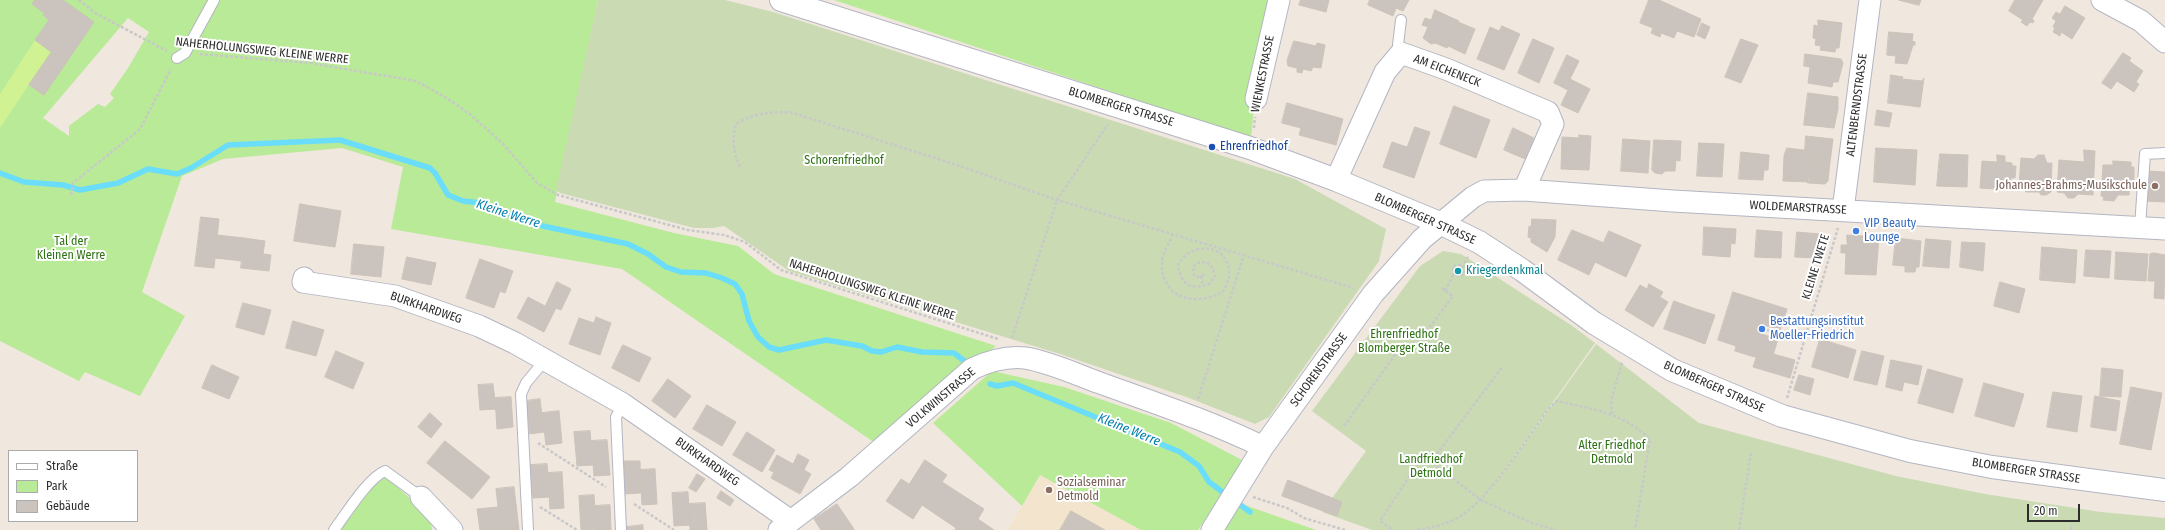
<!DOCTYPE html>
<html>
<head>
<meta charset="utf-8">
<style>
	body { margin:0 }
	#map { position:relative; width:2165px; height:530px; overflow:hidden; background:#f0e7df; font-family:"Fira Sans Condensed",sans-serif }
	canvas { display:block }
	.legend { position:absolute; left:8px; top:450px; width:130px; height:72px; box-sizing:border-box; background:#fff; border:1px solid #ababab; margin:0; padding:5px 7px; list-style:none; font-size:12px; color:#2d2d2d }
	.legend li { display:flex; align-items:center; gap:8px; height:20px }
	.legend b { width:20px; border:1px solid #ababab }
	.scale { position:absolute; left:2027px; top:504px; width:53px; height:18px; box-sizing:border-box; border:2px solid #2d2d2d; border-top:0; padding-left:5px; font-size:12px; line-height:14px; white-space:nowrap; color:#2d2d2d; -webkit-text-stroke:3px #fff; paint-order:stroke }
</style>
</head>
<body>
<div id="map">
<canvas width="2165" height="530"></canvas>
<ul class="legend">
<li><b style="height:5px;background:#fff"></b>Straße</li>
<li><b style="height:11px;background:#b9ea97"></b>Park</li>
<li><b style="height:11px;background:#cbc4be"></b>Gebäude</li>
</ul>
<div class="scale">20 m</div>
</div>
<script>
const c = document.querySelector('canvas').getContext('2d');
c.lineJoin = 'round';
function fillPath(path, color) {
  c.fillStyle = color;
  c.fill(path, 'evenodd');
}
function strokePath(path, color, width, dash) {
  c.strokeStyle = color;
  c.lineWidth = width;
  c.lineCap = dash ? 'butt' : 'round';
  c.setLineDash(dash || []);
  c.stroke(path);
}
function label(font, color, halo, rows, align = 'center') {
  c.font = font + ' "Fira Sans Condensed",sans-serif';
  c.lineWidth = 4;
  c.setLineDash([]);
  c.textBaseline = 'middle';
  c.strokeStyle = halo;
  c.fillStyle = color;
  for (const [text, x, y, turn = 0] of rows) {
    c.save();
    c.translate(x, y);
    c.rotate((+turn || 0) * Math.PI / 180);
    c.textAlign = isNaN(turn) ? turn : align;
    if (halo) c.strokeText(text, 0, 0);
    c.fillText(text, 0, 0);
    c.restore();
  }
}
fillPath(new Path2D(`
	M1040 475 1141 530H1008Z`), '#f2e4cd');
fillPath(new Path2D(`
	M0 0H598L555 202 674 233 738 246 774 274 996 346 875 443 622 269 391 229 403 167 342 148 223 159 182 176 142 292 185 316 140 396 85 372 79 381 0 341ZM128 18 149 32 128 68 110 94 114 98 105 107 98 104 69 126V136L43 118Z
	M834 0H1273L1255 98 1251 138Z
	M992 371 1064 387 1171 423 1244 461 1198 530H1141L1040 475 1022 506 933 423Z
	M386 477 430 516 432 530H339L373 485Z
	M1239 503 1316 530H1224Z`), '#b9ea97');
fillPath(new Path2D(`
	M598 0H725L773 12 1295 179 1386 229 1379 261 1269 417 1255 424 1189 398 1060 354 789 271 724 226 713 228H694L560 193 556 190Z
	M1443 251 1461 254 1571 325 1595 343 1487 495 1596 344 1699 423 1896 476 1985 494 2101 512 2165 518V530H1372L1322 512 1366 451 1312 411 1420 266Z`), '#cadbb4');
fillPath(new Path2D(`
	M35 40 51 52 0 128V94Z`), '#d0f292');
strokePath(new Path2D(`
	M0 173 24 182 63 185 80 190 118 183 148 169 177 174 191 168 228 145 340 140 430 168 435 173 448 195 463 201 481 203 538 225 628 244 648 254 666 267 681 272 706 273 722 278 735 284 742 294 749 321 758 337 769 347 779 350 826 340 862 346 872 351 881 352 897 347 922 352 954 353 967 363
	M990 384 997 386 1013 383 1180 452 1199 466 1209 482 1250 512`), '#69ddfa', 5.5);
const building = new Path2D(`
	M35 0H63L94 22 66 63 35 40 49 20 43 15 44 13 32 4Z
	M1301 0H1329L1326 12 1299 5Z
	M1370 0H1409L1403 11 1396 8 1393 16 1368 5Z
	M1649 0H1659L1701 19 1694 37 1677 31 1674 38 1661 33 1660 37 1651 33 1653 28 1640 23Z
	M1899 0H1921L1919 5Z
	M2015 0H2043L2032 19 2034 21 2033 23 2030 22 2027 26 2021 22 2023 20 2009 11Z
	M2065 6 2085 18 2072 39 2061 32 2060 36 2053 32 2055 28 2053 27 2056 21 2052 18 2056 12 2060 14Z
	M1435 10 1459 21 1447 48 1435 43 1431 44 1423 38 1428 27 1422 25 1425 18 1431 20Z
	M1818 20 1842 23 1839 48H1836L1835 52 1820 50 1821 46 1815 45 1816 39 1813 38 1814 25 1818 26Z
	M1458 22 1475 29 1465 54 1448 46Z
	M1702 23 1710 27 1705 39 1697 35Z
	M1502 26 1520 34 1504 70 1477 59 1490 27 1499 31Z
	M1889 32 1913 34 1912 41 1915 42V45H1913L1907 64 1895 63 1896 56 1887 55Z
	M1533 39 1554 48 1539 83 1518 73Z
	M1741 39 1758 45 1741 83 1725 77Z
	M1294 41 1316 46 1317 43 1325 45 1321 68 1313 67 1311 71 1303 69 1302 73 1297 72V68L1288 66 1287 61Z
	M51 53 66 63 44 95 29 85Z
	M2123 53 2131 58 2129 61 2143 71 2136 82 2139 84 2134 92 2117 81 2111 89 2102 83Z
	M1805 54 1841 59 1843 63 1838 82H1833L1832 87 1808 83 1810 67 1804 66Z
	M1567 55 1579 61 1570 79 1590 89 1578 113 1561 105 1568 90 1554 83Z
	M1891 75 1903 77 1902 79 1922 81 1924 78 1920 107 1888 103Z
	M1808 93 1838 97V109L1834 128 1804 125Z
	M1287 103 1343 119 1336 145 1299 135 1301 128 1282 123Z
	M1454 106 1490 120 1476 158 1440 144Z
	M1877 110 1892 113 1889 127 1875 125Z
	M1415 127 1430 132 1414 178 1383 167 1392 142 1407 147Z
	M1513 128 1534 138 1525 159 1504 150Z
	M1579 135 1591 136 1589 170 1561 169 1562 137 1579 138Z
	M1806 136 1833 139 1830 162H1818V157L1811 156V151L1805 150Z
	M1623 139 1637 140 1635 172 1621 171Z
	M1637 140 1650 141 1648 173 1635 172Z
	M1654 140 1681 141 1680 161 1676 160 1675 171H1665L1662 174 1655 173 1652 170Z
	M1699 143 1724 144 1722 177 1697 176Z
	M1787 148 1811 151 1809 182 1783 181 1784 156Z
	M1876 148 1917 150 1915 185 1874 182Z
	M2084 150 2095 151 2093 195 2078 194 2074 198H2068L2064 193 2057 192 2059 160 2084 162Z
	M1741 152 1769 155 1768 170H1764L1763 180 1739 179Z
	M1940 154 1968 155 1967 187 1937 186Z
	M1997 155 2005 156V162L2012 163V166H2016L2015 178H2011L2010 190 1980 188 1982 161 1997 162Z
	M2038 155H2044L2047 163H2052L2051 192 2046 195H2041L2039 192H2026L2023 189 2025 185H2019L2021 158 2034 159Z
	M1811 156 1818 157V162H1830L1828 181 1825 184 1808 183Z
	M2113 161 2131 162V167H2134V182H2130L2129 195H2118L2114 201 2103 200 2104 197 2101 196 2103 165H2113Z
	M2147 171 2165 172V202L2145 201Z
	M300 204 341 211 335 247 294 241Z
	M201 217 219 219 214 268 195 266Z
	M1532 219 1556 220 1555 237 1547 252 1531 242V238L1528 237 1529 226 1531 227Z
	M1704 227 1736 229 1735 244 1731 243 1730 257 1703 255Z
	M1572 230 1604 243 1589 275 1558 260Z
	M1757 230 1782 232 1781 258 1755 257Z
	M1609 231 1641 245 1626 277 1595 262Z
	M1797 232 1820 234 1818 258 1795 257Z
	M217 235 244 238 242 261 215 258Z
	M1847 235 1879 237 1876 275 1845 274 1846 253H1841V245H1847Z
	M244 238 265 241 263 254 271 255 269 271 241 268Z
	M1896 238 1921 241 1919 267H1916L1915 272H1905V266L1893 265Z
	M1926 239 1951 241 1949 268 1923 266Z
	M1962 242 1985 243 1983 271 1960 267Z
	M354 244 384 247 381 277 351 274Z
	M2042 247 2077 250 2075 283 2040 280Z
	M2086 250 2111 251 2109 278 2084 276Z
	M2116 252 2148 254 2146 281 2115 279Z
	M2154 253 2165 255 2164 299 2154 298 2155 281H2148L2150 254Z
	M407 257 436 263 431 285 402 279Z
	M480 259 513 271 505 293 500 291 494 308 466 298Z
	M557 282 571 289 561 310 556 308 544 332 517 318 528 297 545 306Z
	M2000 282 2025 289 2019 313 1994 306Z
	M1649 284 1663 292 1660 297 1668 302 1653 327 1625 310 1640 285 1647 289Z
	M1733 292 1787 309 1780 330 1764 325 1761 334 1742 328 1736 346 1718 340Z
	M1674 301 1693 308 1684 336 1664 329Z
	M243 303 271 310 264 335 236 327Z
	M1693 308 1715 315 1705 344 1684 336Z
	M596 317 611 323 600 355 569 344 579 318 594 323Z
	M293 321 324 330 316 356 286 348Z
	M1742 328 1778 339 1771 362 1735 351Z
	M1820 339 1856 350 1848 378 1812 367Z
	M623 345 651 358 639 382 612 368Z
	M336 351 364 363 353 389 325 377Z
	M1862 351 1884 356 1877 385 1854 380Z
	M1773 354 1795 360 1790 378 1753 367 1756 358 1771 362Z
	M1891 360 1922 366 1918 385 1904 382 1902 391 1886 387Z
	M212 365 239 377 229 399 202 388Z
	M2102 368 2123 370 2121 397 2100 396Z
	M1928 369 1963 379 1953 413 1918 403Z
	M1799 375 1814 379 1810 395 1794 390Z
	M668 379 691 396 675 418 652 401Z
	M1984 383 2024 394 2014 427 1975 416Z
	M493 384 496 409 480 410 478 385Z
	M2131 387 2162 393 2151 450 2120 444Z
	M2053 392 2082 396 2077 432 2047 427Z
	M2095 396 2120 401 2116 431 2091 427Z
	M511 397 513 427 497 429 495 398Z
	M540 399 544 432 530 434 526 401Z
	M707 405 736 422 722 446 693 429Z
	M559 411 562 443 546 445 542 413Z
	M430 413 442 424 431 438 418 427Z
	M590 431 593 465 577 466 574 432Z
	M747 432 775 450 762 472 733 455Z
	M607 440 610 475 594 476 591 441Z
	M445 441 490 477 472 499 427 463Z
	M798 454 809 460 804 470 811 474 800 494 771 478 774 472 769 470 777 455 793 464Z
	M925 460 947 475 942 482 984 509 978 519 994 530H955L956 528 922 505 913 519 886 501 901 479 909 484Z
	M623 461H640L641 493 624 494Z
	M547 464 550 497 533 498 530 465Z
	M655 469 657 504 642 505 640 470Z
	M562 472 564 508 550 509 548 473Z
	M697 474 705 479 696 492 689 488Z
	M1288 480 1342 502 1337 516 1282 496Z
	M514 487 519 530H480L477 509 498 507 496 489Z
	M721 491 734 500 730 506 717 498Z
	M688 492 690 525 674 526 672 493Z
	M594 495 596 529 581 530 579 496Z
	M705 503 707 530H690L689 504Z
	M837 504 854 529 853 530H821L814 519Z
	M610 505 611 530H596L595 506Z
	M1071 511 1105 530H1060Z
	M643 525V530H626V527Z`);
fillPath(building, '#cbc4be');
strokePath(building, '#ccc3b8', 1);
const service = new Path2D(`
	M1401 53 1398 45 1401 20
	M177 58 185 53 214 0
	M2140 227 2145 154 2165 153
	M334 530C346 514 368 478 385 471L421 497
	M528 530 521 394 526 383 545 360
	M621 530 616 417 623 404`);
const minor = new Path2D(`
	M2102 0 2141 21 2165 42
	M1256 99 1279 0
	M1336 180 1385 72 1401 53 1446 69 1548 112 1553 124 1524 190
	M1843 210 1870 0
	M304 278 303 282 395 296 479 326 515 343 623 404 791 521
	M421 497 452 530
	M779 530 849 477 972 369C989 361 1006 356 1025 358 1047 361 1078 375 1100 383 1155 403 1210 421 1263 447
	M1212 530 1263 447 1373 294 1422 239 1473 197 1484 191 1524 190 1673 201 2165 229`);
const tertiary = new Path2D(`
	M781 0 1250 148 1336 180 1442 224 1479 242 1522 270 1594 323 1672 370 1782 416 1910 451 1992 467 2165 490`);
strokePath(service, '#b3b6c2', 12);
strokePath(minor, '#b3b6c2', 23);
strokePath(tertiary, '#b3b6c2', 24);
strokePath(new Path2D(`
	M79 0 95 13 167 51
	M200 54 310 63 416 81 445 97 471 115 503 144 537 183 558 195 688 230 724 235 745 242 781 270 998 339
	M1254 128 1255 117
	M740 167C733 151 732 141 736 124 754 113 769 112 790 112L957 165 1057 200 1354 288
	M71 195 73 183 140 129 171 69
	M1173 234C1170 242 1162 253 1162 262 1161 299 1195 307 1223 292 1225 288 1228 282 1229 277 1232 246 1195 238 1178 264 1180 283 1190 291 1209 284L1215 276 1213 268 1206 262 1197 263 1193 267 1194 275 1198 277 1203 275 1204 272
	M1201 276 1203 286
	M1453 276V266L1463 265
	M1445 291 1453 276 1464 275 1463 265 1468 257
	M1762 329 1785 334
	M1012 338 1057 200 1108 124
	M1787 398 1838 228
	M1198 399 1244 255
	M1612 414 1611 401 1622 362
	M1344 426 1402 345 1418 343 1453 296 1440 287
	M538 443 606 487
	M1431 462 1502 367
	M1253 497 1287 508 1304 518 1345 530
	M634 504 674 530
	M540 507 577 530
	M1391 529 1380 521 1418 463 1427 459 1481 500 1532 523 1556 530
	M1417 530C1431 528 1444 525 1457 518 1487 503 1528 437 1549 408L1557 401C1591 409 1625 413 1650 440L1635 530
	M1739 530 1751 453
	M2071 530 2072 524`), '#c8c8c8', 2.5, [3, 2]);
strokePath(service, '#fff', 10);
strokePath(minor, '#fff', 21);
strokePath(tertiary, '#fff', 22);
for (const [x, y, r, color] of [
	[1212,147,4,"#1a4fb4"],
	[2155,186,4,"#8d6e63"],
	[1856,231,4,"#3f7fe0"],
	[1458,271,4,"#0f9aa8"],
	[1762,329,4,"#3f7fe0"],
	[1049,490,4,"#8d6e63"]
]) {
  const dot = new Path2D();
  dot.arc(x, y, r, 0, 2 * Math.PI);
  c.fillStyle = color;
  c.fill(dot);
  strokePath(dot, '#fff', 1.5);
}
label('12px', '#2d2d2d', '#fff', [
	["NAHERHOLUNGSWEG KLEINE WERRE",262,51,6],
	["AM EICHENECK",1447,71,21],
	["WIENKESTRASSE",1263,74,-79],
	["ALTENBERNDSTRASSE",1857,105,-83],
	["BLOMBERGER STRASSE",1121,107,17],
	["WOLDEMARSTRASSE",1798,208,3],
	["BLOMBERGER STRASSE",1425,219,24],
	["KLEINE TWETE",1816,267,-73],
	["NAHERHOLUNGSWEG KLEINE WERRE",872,290,18],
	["BURKHARDWEG",426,308,19],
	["SCHORENSTRASSE",1319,370,-54],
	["BLOMBERGER STRASSE",1714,387,24],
	["VOLKWINSTRASSE",941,398,-40],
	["BURKHARDWEG",707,462,35],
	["BLOMBERGER STRASSE",2026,471,9]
]);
label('12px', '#164399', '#fff', [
	["Ehrenfriedhof",1220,147]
], 'left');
label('12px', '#2e7314', '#fff', [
	["Schorenfriedhof",844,161],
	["Tal der",71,242],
	["Kleinen Werre",71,256],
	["Ehrenfriedhof",1404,335],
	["Blomberger Straße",1404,349],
	["Alter Friedhof",1612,446],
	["Detmold",1612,460],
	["Landfriedhof",1431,460],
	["Detmold",1431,474]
]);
label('12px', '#785e54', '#fff', [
	["Johannes-Brahms-Musikschule",2147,186],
	["Sozialseminar",1057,483,"left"],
	["Detmold",1057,497,"left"]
], 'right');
label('12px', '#366cbe', '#fff', [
	["VIP Beauty",1864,224],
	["Lounge",1864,238],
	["Bestattungsinstitut",1770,322],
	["Moeller-Friedrich",1770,336]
], 'left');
label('12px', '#0d838f', '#fff', [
	["Kriegerdenkmal",1466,271]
], 'left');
label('italic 13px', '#017ead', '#fff', [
	["Kleine Werre",508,214,18],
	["Kleine Werre",1129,430,22]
]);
</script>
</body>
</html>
